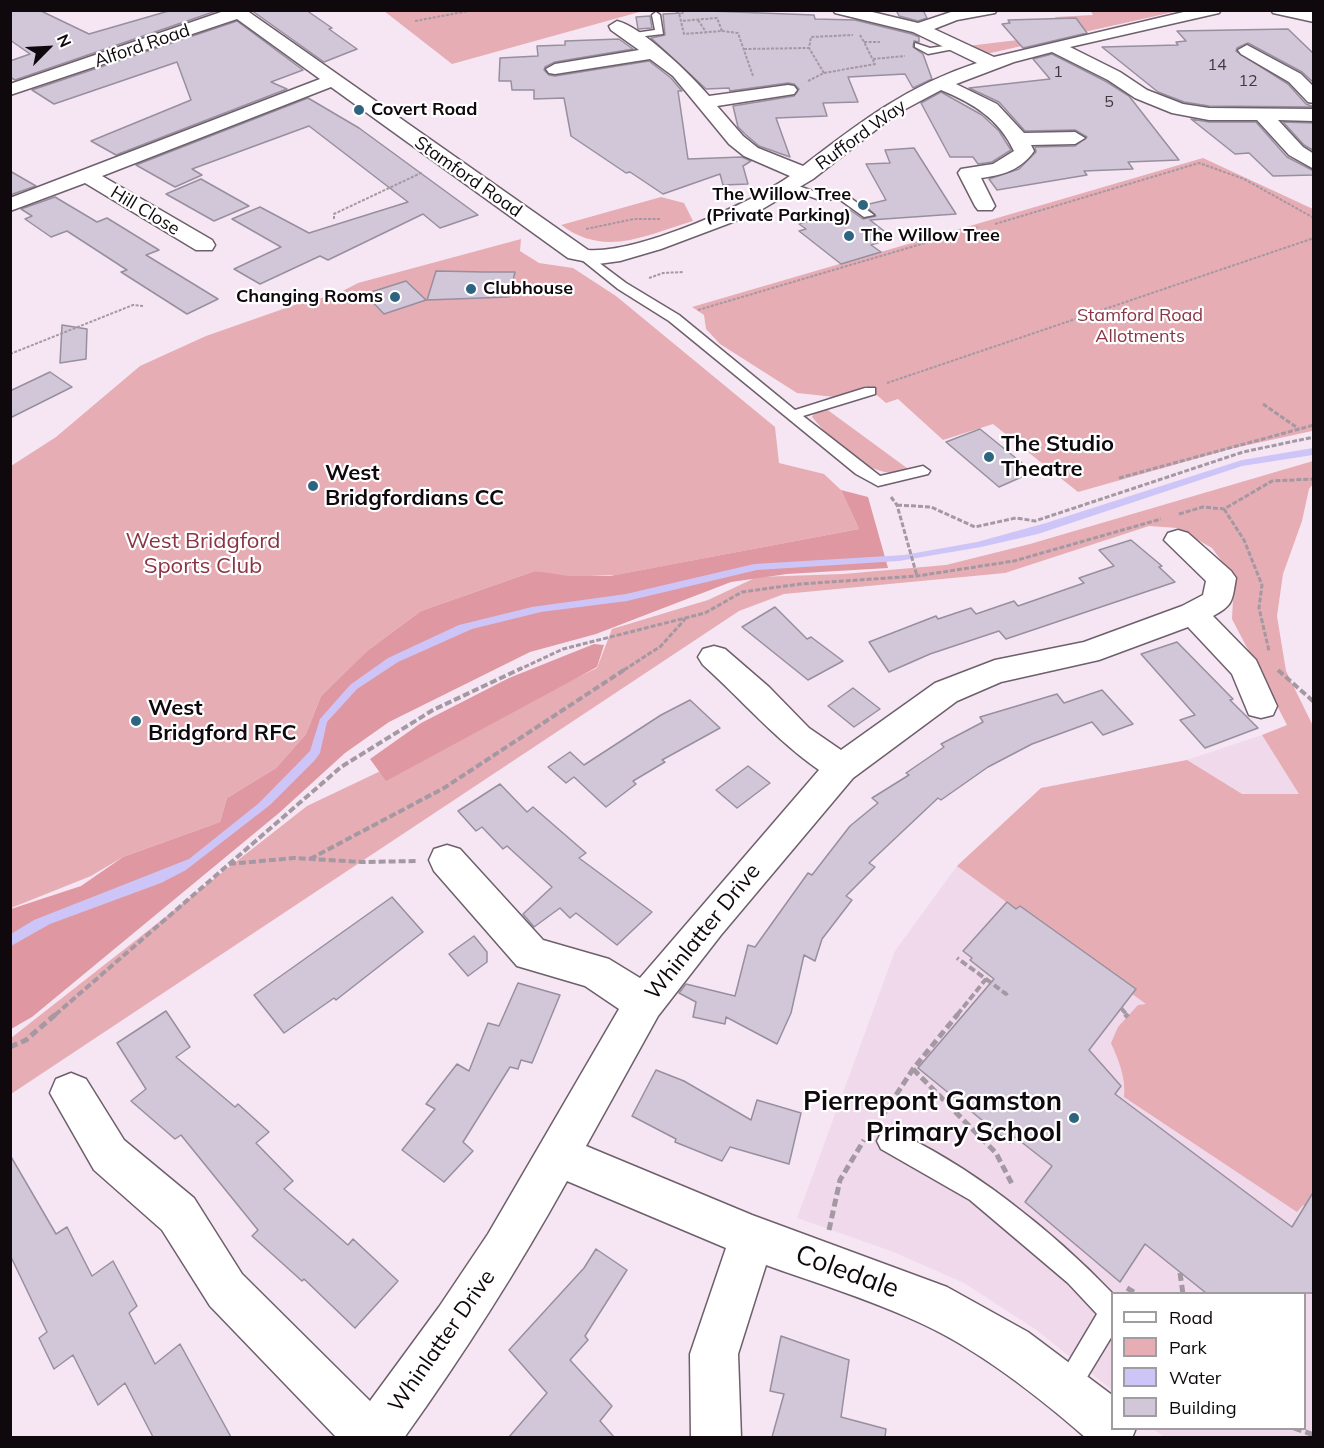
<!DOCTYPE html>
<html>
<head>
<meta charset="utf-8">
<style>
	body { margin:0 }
	#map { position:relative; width:1324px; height:1448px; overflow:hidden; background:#f6e6f3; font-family:Mulish,sans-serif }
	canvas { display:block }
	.frame { position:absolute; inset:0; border:12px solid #0f090e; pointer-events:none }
	.legend { position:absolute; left:1111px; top:1292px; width:195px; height:138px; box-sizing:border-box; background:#fff; border:2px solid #9f9d9f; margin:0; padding:8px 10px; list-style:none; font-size:18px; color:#0f090e }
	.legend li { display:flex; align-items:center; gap:12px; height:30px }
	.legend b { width:30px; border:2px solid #9f9d9f }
	.north { position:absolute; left:18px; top:18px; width:60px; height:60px; -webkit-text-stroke:4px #fff; paint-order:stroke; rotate:66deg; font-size:16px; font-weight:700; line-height:24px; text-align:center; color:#0f090e }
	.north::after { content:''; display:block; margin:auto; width:21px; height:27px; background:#0f090e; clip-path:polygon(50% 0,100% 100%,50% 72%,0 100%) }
</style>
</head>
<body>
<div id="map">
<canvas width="1324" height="1448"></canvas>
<div class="frame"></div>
<ul class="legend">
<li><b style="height:8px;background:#fff"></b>Road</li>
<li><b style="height:16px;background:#e6adb4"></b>Park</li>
<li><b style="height:16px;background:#cdc5f7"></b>Water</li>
<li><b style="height:16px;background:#d1c7d8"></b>Building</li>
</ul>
<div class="north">N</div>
</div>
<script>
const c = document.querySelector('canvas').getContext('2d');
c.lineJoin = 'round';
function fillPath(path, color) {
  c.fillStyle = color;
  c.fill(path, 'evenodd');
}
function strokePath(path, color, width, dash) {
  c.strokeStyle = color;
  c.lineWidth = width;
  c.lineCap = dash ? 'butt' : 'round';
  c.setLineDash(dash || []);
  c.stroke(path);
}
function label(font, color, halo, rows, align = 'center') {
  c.font = font + ' Mulish,sans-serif';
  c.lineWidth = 4.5;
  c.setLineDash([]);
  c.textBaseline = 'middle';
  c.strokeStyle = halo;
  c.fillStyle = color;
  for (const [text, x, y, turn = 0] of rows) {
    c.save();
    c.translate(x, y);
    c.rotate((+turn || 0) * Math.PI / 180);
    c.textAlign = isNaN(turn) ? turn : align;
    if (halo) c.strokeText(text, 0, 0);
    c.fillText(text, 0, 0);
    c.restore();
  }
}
fillPath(new Path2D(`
	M1262 735 1313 815V1437H1164L1154 1429 1304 1428V1294H1112V1390L1035 1329 964 1283 891 1251 797 1218 895 951 957 866 1041 788 1187 760Z`), '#efd9eb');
fillPath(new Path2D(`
	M384 11H643L452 64Z
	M1091 11H1178L986 54 968 46 1059 35 1055 17 1093 15Z
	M1203 158 1313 209 1312 431 1234 448 1078 492 993 424 943 440 898 399 886 403 866 386 835 397 797 393 720 344 706 329 704 315 692 307Z
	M661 197 684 203 693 221C645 235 606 258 561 225Z
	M521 239 520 251 539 263 573 268 616 296 775 427 779 463 824 474 841 490 859 529 616 575 562 577 535 571 421 611 367 651 321 696 306 734 276 768 227 798 220 822 123 857 91 876 11 908V466L56 437 140 366 206 336 303 302 335 295 358 283Z
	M825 408 911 471C872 483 835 444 812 417L816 410Z
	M1313 461V484L1309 489 1302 521 1283 574 1277 616 1286 671 1313 726V1213L1303 1205 1297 1212 1124 1097C1126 1078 1119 1061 1111 1043L1118 1027 1138 1005 1146 1004 957 866 1041 788 1187 760 1242 794H1299L1262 735 1287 725 1232 619 1234 578 1212 548 1177 528 1149 526 1005 573 784 594 739 611 11 1094V1038L307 806 597 668 612 629 708 600 757 577 843 574 946 565 1030 544Z`), '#e6adb4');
fillPath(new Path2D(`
	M841 490 868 497 888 568 787 574 731 582 596 634 530 652 389 722 345 753 279 813 32 1017 11 1029V909L81 886 123 857 220 822 227 798 276 768 306 734 321 696 367 651 421 611 535 571 568 576H610L859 529Z
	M594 644 604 645 597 667 386 781 370 759 421 723 509 678Z`), '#df97a1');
fillPath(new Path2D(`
	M1313 448V455L1242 466 1038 534 981 547 899 561 757 570 627 601 541 612 472 629 398 662 357 689 327 722 320 753 315 760 270 805 186 870 161 883 50 924 11 946V934L34 920 189 859 259 803 310 751 320 719 350 685 388 658 459 625 532 607 626 594 754 564 904 555 977 542 1046 523 1242 460Z`), '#cdc5f7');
const building = new Path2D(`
	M10 10H39L89 34 172 10H219L15 80 10 77V61L30 54 10 40Z
	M251 10H306L332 28 329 29 357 49 324 62Z
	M682 10 814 15 815 19 855 20 912 34 919 37V42L914 41 913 47 923 54 932 79 913 88 905 74 848 77 858 102 823 103 827 116 776 118 790 157 759 146 745 134 738 127 733 106 794 96 799 89 794 84 788 83 730 91 729 88 706 89 651 38 665 35 663 14 683 13Z
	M896 10H923L927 18 918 21 899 16Z
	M650 16 652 28 638 29 636 17Z
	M1076 18 1087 33 1023 48 1002 24 1010 23 1008 20Z
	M237 21 303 70 271 82 287 89 116 155 91 141 191 100 177 62 54 104 32 90Z
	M1288 29 1314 54V83L1302 72 1248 43 1237 48 1236 51 1288 84 1306 104 1314 107 1209 106 1184 102 1158 92 1102 47 1178 45 1176 42 1186 41 1177 31Z
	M619 39 633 49 555 62 545 67 544 70 549 75 555 76 649 61 671 78 682 91H678L688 159 742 157 751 161 743 166 748 184 723 185 720 174 663 194 630 172 626 173 571 136 564 98 534 99V90H512L511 81H499L500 58 538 56 537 46 565 45V41Z
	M1052 54 1107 82 1129 96 1179 160 1128 162 1133 169 1084 171 1087 175 997 190 989 179 1019 169 1036 152 1035 147 1075 146 1087 137 1075 130 1025 131 999 102 969 88 1050 79 1033 59Z
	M941 92 982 115 999 131 1011 150 992 162 978 164 973 157H950L921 103Z
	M308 98 359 128 478 215 440 228 423 214 328 260 320 256 260 284 234 269 281 247 232 219 260 207 309 233 408 202 309 126 192 169 202 175 175 187 136 165Z
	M1191 119 1209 122H1256L1287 157 1314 171V175L1273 176 1249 153 1235 154Z
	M1283 122 1314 123V151L1304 145Z
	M914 148 956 214 870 220 893 238 871 245 881 252 841 264 799 231 806 229 799 224 850 210 863 219 876 216 865 205 886 200 866 164 890 163 885 150Z
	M10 171 36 186 10 195Z
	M201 179 249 206 214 221 166 194Z
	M55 197 97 222 107 218 159 250 146 255 218 299 187 314 121 272 127 270 67 231 51 237 25 219 32 216 21 209Z
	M436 271 484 272H515L509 297 427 300Z
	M406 281 426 300 384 314 365 294Z
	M62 325 87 329 86 359 60 363Z
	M50 372 72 387 10 418V391Z
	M980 429 1033 472 999 487 946 442Z
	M1131 540 1162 566 1159 567 1175 582 1006 639 999 631 930 654 889 672 869 642 936 616 938 619 971 608 976 614 1014 601 1018 606 1084 583 1079 578 1114 566 1099 550Z
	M775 607 807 639 811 637 843 661 808 680 742 627Z
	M1177 642 1233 699 1230 700 1258 728 1205 748 1180 720 1195 715 1141 654Z
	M853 688 880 709 854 727 828 706Z
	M1102 690 1133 724 1103 735 1092 722 1032 744 988 767 941 800 938 798 869 863 875 867 846 896 852 900 822 939 815 961 804 955 791 1013 777 1044 726 1017 725 1024 693 1017 696 1002 679 993 686 984 735 996 748 945 755 947 808 873 812 875 850 826 878 803 872 798 909 775 906 773 944 747 941 744 983 722 980 717 1057 694 1064 703Z
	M690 700 720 728 662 760 665 762 633 781 636 784 606 807 574 777 566 783 548 767 570 752 584 765 661 715Z
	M748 766 770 783 737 808 716 790Z
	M500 784 527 812 533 807 586 853 579 858 652 912 617 945 576 913 570 918 560 908 534 927 523 914 552 887 507 846 503 849 482 827 476 831 458 811Z
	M392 897 423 932 336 1000 334 998 284 1033 254 995Z
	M1007 902 1016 909 1020 906 1136 989 1089 1050 1121 1086 1115 1094 1292 1227 1314 1191V1293H1206L1145 1244 1120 1282 1025 1202 1052 1166 1015 1137 1010 1143 918 1068 994 979 970 960 972 958 963 951Z
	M474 936 487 952V962L468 976 449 954Z
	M518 983 560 995 532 1063 521 1060 518 1069 510 1067 463 1142 473 1151 444 1182 402 1150 435 1109 426 1104 457 1064 469 1071 488 1023 499 1026Z
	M166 1011 190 1047 176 1057 235 1107 238 1104 269 1132 256 1143 293 1181 284 1189 348 1245 353 1239 398 1281 355 1328 304 1279 302 1281 252 1236 258 1230 181 1135 175 1139 131 1101 146 1089 117 1043Z
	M656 1070 684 1081 751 1120 757 1100 801 1113 789 1164 730 1147 722 1161 675 1142 676 1139 632 1116Z
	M10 1155 56 1234 67 1227 92 1276 113 1261 137 1306 129 1313 155 1364 180 1344 231 1437H153L125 1383 98 1405 73 1355 54 1369 39 1338 47 1332 10 1255Z
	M596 1249 627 1270 585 1336 588 1340 570 1360 612 1406 600 1421 614 1437H509L547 1393 509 1350 584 1268Z
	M781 1336 849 1360 841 1417 886 1429 885 1437H772L784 1394 770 1391Z`);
fillPath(building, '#d1c7d8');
strokePath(building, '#988f9e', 1.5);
const lane = new Path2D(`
	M656 12 660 15 663 34 628 38V34L655 30 652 15Z
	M915 43 930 48 959 44 964 47 928 54 915 47Z
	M790 183 821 194H845L874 215 864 217 839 199 820 200 786 188V184Z
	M586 253 626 283 679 315 795 410 865 388H875V394L803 416 880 476 923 466 930 471 928 474 878 486 856 474 669 321 618 289 582 260 580 257Z
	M889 1129C967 1162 1055 1233 1113 1294L1112 1336 1075 1397 1066 1401 1057 1397 1053 1388 1097 1314 1068 1283 970 1200 881 1149 877 1141 881 1133Z`);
const street = new Path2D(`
	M227 10H246L588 250C636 254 750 204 790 176L744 156 729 144 673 76 650 59 555 74 549 73 546 69 555 64 639 50 611 30 609 26 617 21C642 27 691 75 709 96L788 85 794 86 797 90 794 94 717 106 743 136 758 148 803 166C860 122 907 86 977 63L913 32 835 13 833 10H864L918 23 957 10H997L995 13 957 20 934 29 994 57 1192 10H1221L1219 13 1070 47 1120 72 1147 90 1183 104 1209 108 1314 109V121L1278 120 1303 147 1314 154V169L1289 155 1257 120H1209L1172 113 1135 98 1108 80 1052 52 1014 62 956 84 997 104 1024 133 1075 132 1085 138 1075 144 1031 145 1034 151C1021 170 1003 175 981 178L995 206 992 210H978L975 206 958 173 961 169 993 164 1014 151C999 119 973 103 941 90L896 114 813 179 754 214 661 249 620 261 598 264 568 258 331 87 102 176 212 240 215 245 212 250H196L85 183 10 211V198L320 79 237 19 10 95V84Z
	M1271 10 1314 12V22L1273 13Z
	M1247 45 1301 74 1314 87V103L1308 102 1289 82 1241 54 1238 50Z
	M1178 530 1188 533 1231 571 1236 578C1232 600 1234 605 1213 616L1256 660 1277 706 1273 715 1261 718 1249 715 1232 674 1188 627 1099 660 1001 682 957 701 853 778 721 935 658 1016 586 1146 752 1215 947 1287 1028 1332 1112 1395V1428H1136L1132 1438H1086C1038 1396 975 1347 916 1321 868 1299 816 1283 766 1265L738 1354 741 1438H691L690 1354 726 1248 567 1181C517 1271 464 1354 404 1438H337L210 1306 162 1230 94 1170 50 1093 56 1079 71 1073 86 1079 124 1140 194 1198 242 1274 370 1401 439 1307 488 1234 619 1009 585 986 517 966 434 871 429 860 434 849 447 845 460 849 543 940 609 959 640 978 819 770C776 740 742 700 703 665L698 657 703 649 714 646 725 649 769 687 809 728 841 750 935 683 995 660 1084 642 1182 606 1203 595 1206 581 1164 540 1168 533Z`);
strokePath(lane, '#6d5f6b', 3);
strokePath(street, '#6d5f6b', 3);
strokePath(new Path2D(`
	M676 12 679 13 684 34 722 31 717 18 681 21
	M698 20 706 32
	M415 21 474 10
	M722 31 738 33 753 76
	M860 35 864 42
	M744 49 809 48
	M873 59 905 56
	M824 73 875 64 864 42H880
	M808 81 824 73 809 48 811 37 853 35
	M334 219V214L423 172
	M995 224 1199 163 1244 179 1314 218
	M586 229 634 219H661
	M649 278 663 273 683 272
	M698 310 979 227
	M10 354 133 305 143 306
	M887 383 1314 238`), '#a498a2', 2, [3, 1.5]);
strokePath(new Path2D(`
	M1263 404 1299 429
	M1119 478 1314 425
	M891 497 897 505 917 576
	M897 505 931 507 975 527 1016 518 1035 521 1243 452 1314 437
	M1224 509 1244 540 1262 585 1259 608 1269 651
	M1179 514 1203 507 1224 509 1272 481 1314 479
	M518 670 563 649 705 613 742 592 800 584 917 576 1014 561 1161 519
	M624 670 661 646 685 619`), '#a498a2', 3, [5, 2]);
strokePath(new Path2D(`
	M1278 670 1314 702
	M310 859 444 788 627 668
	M229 864 294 858 362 862 416 861
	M986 979 1006 994 1010 991
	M1121 1008 1127 1015
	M55 1015 341 767 433 710 522 668
	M957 1015 986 979 957 958`), '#a498a2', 4, [7, 3]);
strokePath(new Path2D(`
	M1125 1014 1128 1017
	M10 1047 26 1040 56 1014
	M913 1069 996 1153 1012 1184
	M883 1115 913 1069 958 1014
	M829 1230 840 1180 864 1140
	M1180 1273 1183 1294
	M1127 1288 1137 1294
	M1294 1428 1314 1435`), '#a498a2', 5, [8, 4]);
fillPath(lane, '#fff');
fillPath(street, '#fff');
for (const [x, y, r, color] of [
	[359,110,6,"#2e647f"],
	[863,205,6,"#2e647f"],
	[849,236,6,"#2e647f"],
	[471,289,6,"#2e647f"],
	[395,297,6,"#2e647f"],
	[989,457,6,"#2e647f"],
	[313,486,6,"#2e647f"],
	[136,721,6,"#2e647f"],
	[1074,1118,6,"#2e647f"]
]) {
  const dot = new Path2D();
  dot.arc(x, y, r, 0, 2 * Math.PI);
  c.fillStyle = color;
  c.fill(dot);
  strokePath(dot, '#fff', 2);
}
label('16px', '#403840', null, [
	["14",1217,65],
	["1",1058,72],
	["12",1248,81],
	["5",1109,102]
]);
label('18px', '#0f090e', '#fff', [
	["Alford Road",142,46,-19],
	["Rufford Way",861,135,-36],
	["Stamford Road",468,177,35],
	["Hill Close",145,211,31]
]);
label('bold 18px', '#0f090e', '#fff', [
	["Covert Road",371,110],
	["The Willow Tree",851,195,"right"],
	["(Private Parking)",851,216,"right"],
	["The Willow Tree",861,236],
	["Clubhouse",483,289],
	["Changing Rooms",383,297,"right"]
], 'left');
label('18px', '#893445', '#fff', [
	["Stamford Road",1140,316],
	["Allotments",1140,337]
]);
label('bold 22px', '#0f090e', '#fff', [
	["The Studio",1001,444],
	["Theatre",1001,469],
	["West",325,473],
	["Bridgfordians CC",325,498],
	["West",148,708],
	["Bridgford RFC",148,733]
], 'left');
label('22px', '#893445', '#fff', [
	["West Bridgford",203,541],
	["Sports Club",203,566]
]);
label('22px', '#0f090e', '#fff', [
	["Whinlatter Drive",703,932,-51],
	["Whinlatter Drive",442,1341,-55]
]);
label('bold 27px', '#0f090e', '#fff', [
	["Pierrepont Gamston",1062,1102],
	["Primary School",1062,1133]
], 'right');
label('27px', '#0f090e', '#fff', [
	["Coledale",847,1272,20]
]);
</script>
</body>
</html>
